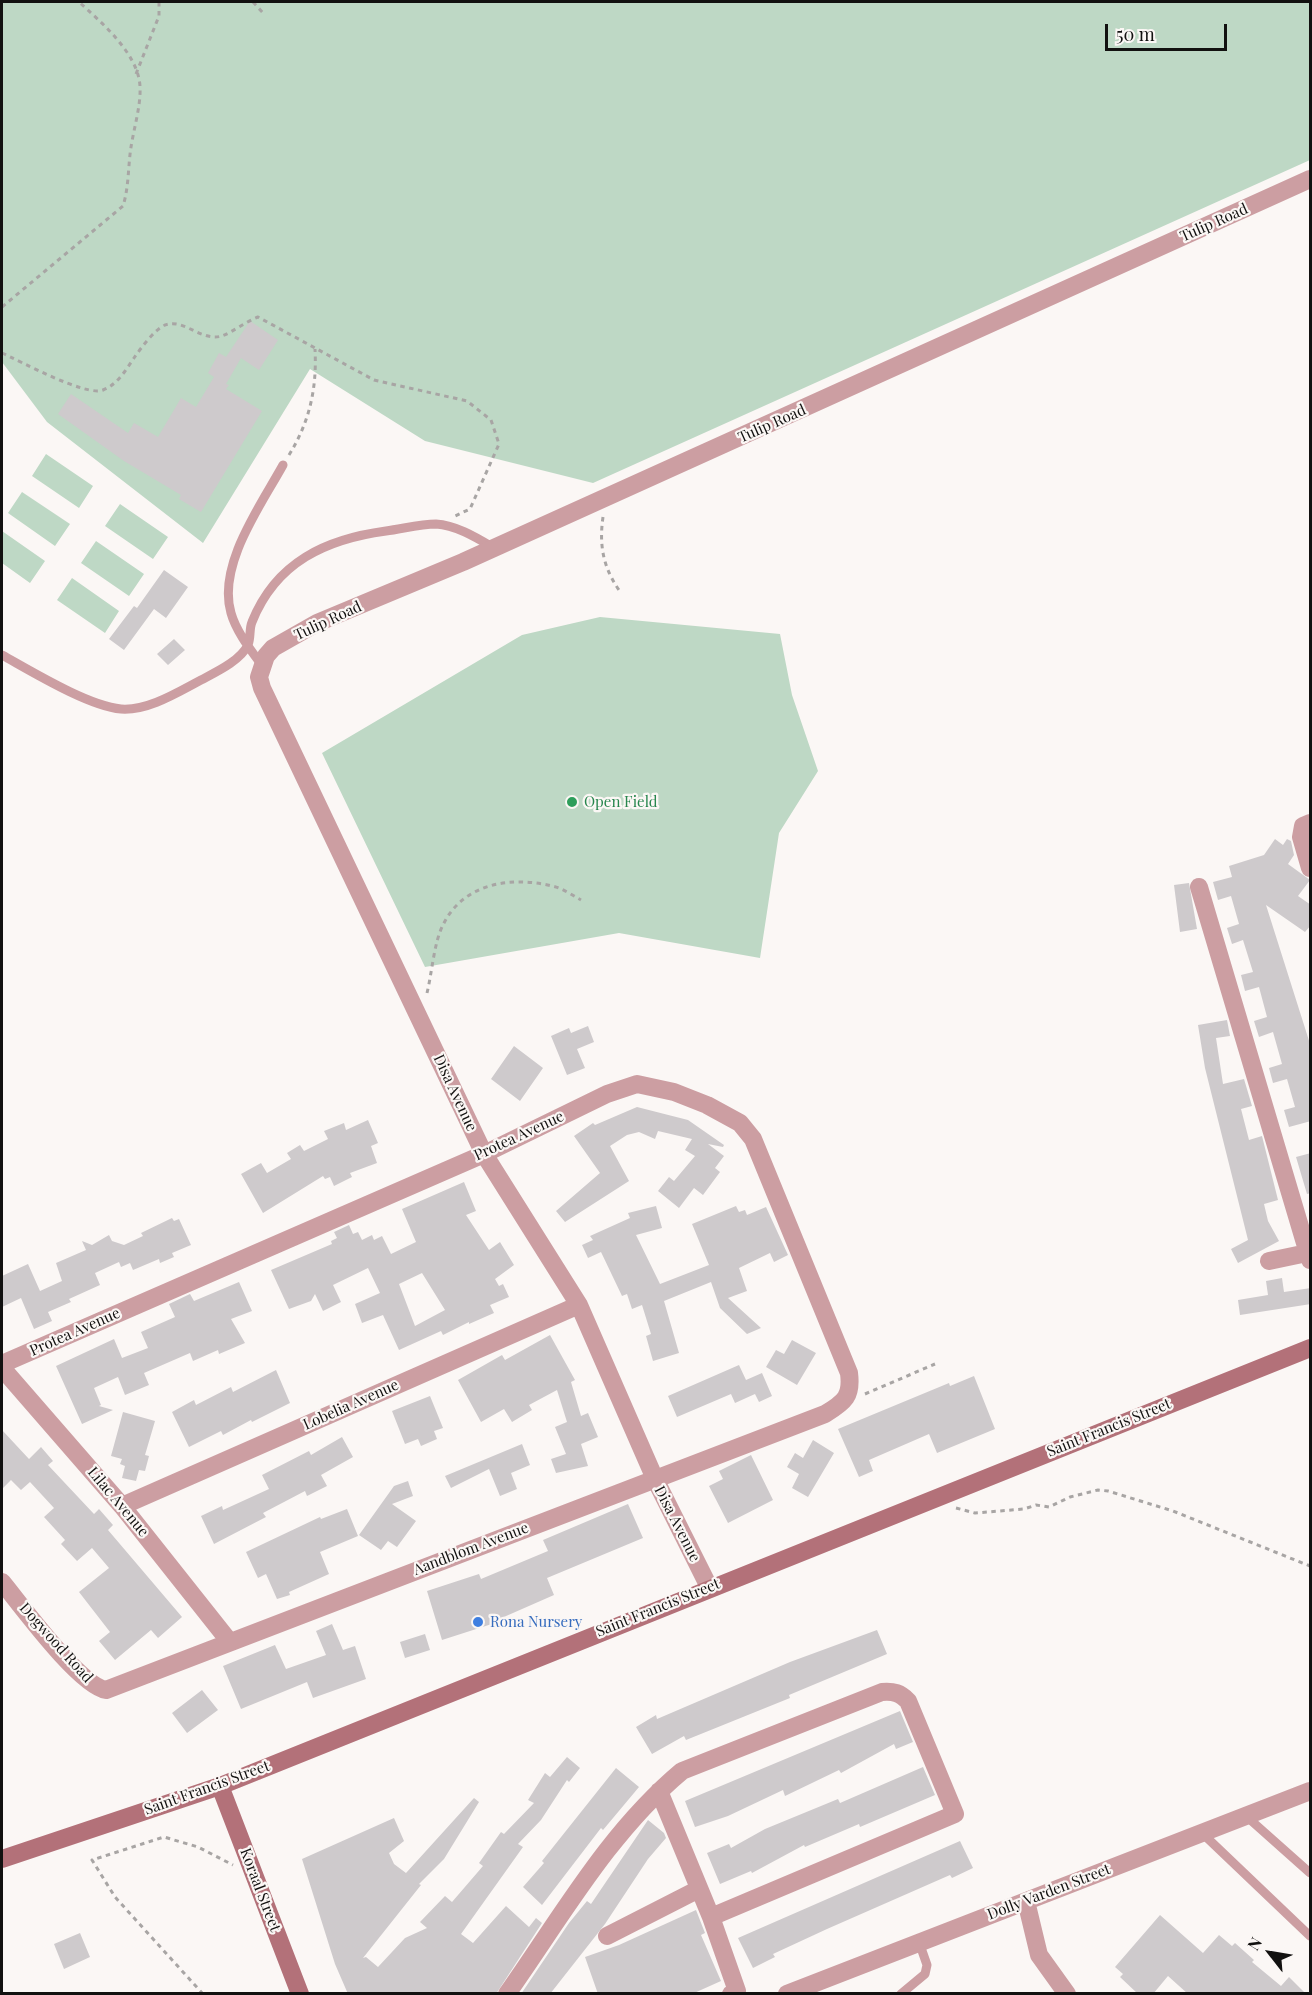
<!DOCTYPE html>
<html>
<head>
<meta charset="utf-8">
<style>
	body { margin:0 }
	#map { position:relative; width:1312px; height:1995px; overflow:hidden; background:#fbf7f5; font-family:"Playfair Display",serif }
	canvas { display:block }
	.frame { position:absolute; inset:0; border:3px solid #121110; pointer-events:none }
	.north { position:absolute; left:1240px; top:1923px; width:60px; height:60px; -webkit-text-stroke:4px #fbf7f5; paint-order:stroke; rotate:301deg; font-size:16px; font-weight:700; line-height:24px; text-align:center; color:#121110 }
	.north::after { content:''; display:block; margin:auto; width:21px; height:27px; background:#121110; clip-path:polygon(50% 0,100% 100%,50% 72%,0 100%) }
	.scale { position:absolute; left:1105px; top:24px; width:122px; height:27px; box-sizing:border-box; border:3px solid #121110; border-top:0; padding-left:8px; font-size:18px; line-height:21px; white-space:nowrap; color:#121110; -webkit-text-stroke:4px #fbf7f5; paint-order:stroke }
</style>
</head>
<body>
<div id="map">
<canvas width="1312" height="1995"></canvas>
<div class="frame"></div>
<div class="north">N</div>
<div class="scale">50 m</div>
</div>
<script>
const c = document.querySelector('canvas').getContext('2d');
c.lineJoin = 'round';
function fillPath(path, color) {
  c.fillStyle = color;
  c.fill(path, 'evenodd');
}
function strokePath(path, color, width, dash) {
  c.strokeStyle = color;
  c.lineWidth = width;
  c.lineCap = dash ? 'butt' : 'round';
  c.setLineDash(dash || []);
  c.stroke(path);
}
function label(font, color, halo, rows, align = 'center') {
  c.font = font + ' "Playfair Display",serif';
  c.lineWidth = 4.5;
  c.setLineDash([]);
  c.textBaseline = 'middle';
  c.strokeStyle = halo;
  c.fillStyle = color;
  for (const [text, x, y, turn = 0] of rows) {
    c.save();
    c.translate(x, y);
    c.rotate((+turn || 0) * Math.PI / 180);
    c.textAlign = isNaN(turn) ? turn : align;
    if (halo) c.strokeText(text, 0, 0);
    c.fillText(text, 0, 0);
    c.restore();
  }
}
fillPath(new Path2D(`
	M2 2H1310V160L593 483 425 441 310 369 203 543 47 422 2 362Z
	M46 454 93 486 79 508 32 476Z
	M22 492 70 524 55 546 8 513Z
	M120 504 168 537 153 559 105 526Z
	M2 531 45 561 30 583 2 563Z
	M96 541 144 574 129 596 81 563Z
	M72 578 119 611 105 633 57 600Z
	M600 617 780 634 792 695 818 771 779 833 760 958 619 933 425 967 322 753 522 635Z`), '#bed8c5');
fillPath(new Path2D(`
	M250 321 278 340 259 370 241 358 226 384 229 385 226 389 262 411 201 512 179 499 181 495 124 461 58 414 71 394 128 433 134 423 158 437 181 398 196 407 214 377 208 373 219 353 226 357Z
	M164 570 188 587 166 618 154 609 124 650 109 639 134 606 137 608Z
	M174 639 185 650 168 665 157 654Z
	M1275 839 1283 845 1287 839 1291 841 1294 855 1288 864 1310 880 1298 896 1311 905V925L1305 932 1266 905 1311 1047V1121L1289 1127 1284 1110 1295 1107 1287 1079 1273 1083 1269 1068 1282 1064 1273 1032 1259 1037 1254 1021 1267 1017 1259 987 1245 991 1241 975 1253 972 1243 940 1232 944 1227 928 1239 924 1231 896 1218 900 1213 882 1232 877 1229 866 1264 855Z
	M1189 883 1197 929 1180 932 1174 885Z
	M1227 1020 1230 1036 1216 1038 1223 1084 1244 1079 1252 1106 1241 1109 1249 1140 1262 1136 1278 1200 1264 1204 1268 1221 1279 1241 1238 1263 1231 1249 1248 1240 1205 1068 1198 1025Z
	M588 1026 594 1042 577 1049 585 1068 567 1075 551 1036 569 1028 571 1033Z
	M514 1046 543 1068 520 1101 491 1079Z
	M637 1107 688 1120 724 1145 723 1147 708 1144 724 1156 715 1168 720 1172 703 1195 694 1188 679 1208 658 1191 669 1177 674 1181 695 1156 685 1150 692 1139 658 1131 655 1139 639 1132 627 1135 610 1146 629 1181 565 1222 556 1211 600 1173 574 1136 593 1123 595 1125Z
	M368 1120 378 1143 371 1146 377 1163 350 1173 352 1177 334 1186 330 1177 325 1179 323 1176 263 1213 241 1174 261 1163 267 1173 291 1159 287 1153 300 1145 304 1151 328 1139 324 1131 344 1123 346 1130Z
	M1311 1153V1193L1307 1194 1296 1157Z
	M464 1182 476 1211 466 1215 489 1250 500 1242 514 1265 495 1279 499 1286 503 1284 509 1297 490 1305 494 1313 469 1324V1322L443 1335 441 1331 399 1350 383 1315 362 1323 355 1304 380 1293 368 1268 333 1285 341 1302 323 1311 315 1294 311 1301 289 1309 271 1270 332 1244 331 1241 337 1238 334 1232 349 1225 353 1234 358 1232 362 1240 372 1235 374 1240 382 1236 391 1254 416 1242 402 1209ZM422 1273 445 1310 415 1326 399 1284Z
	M656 1206 662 1228 636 1235 660 1284 709 1265 692 1224 736 1206 739 1212 745 1210 747 1215 766 1207 788 1255 774 1262 770 1253 739 1268 747 1291 728 1298 761 1328 747 1334 720 1308 711 1282 664 1301 679 1353 653 1361 646 1336 651 1334 642 1305 632 1309 627 1294 622 1296 601 1252 588 1258 582 1245 593 1240 590 1236 630 1218 628 1213Z
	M172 1218 174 1221 179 1219 191 1245 172 1253 174 1257 160 1263 159 1259 133 1270 130 1263 121 1267 119 1262 95 1273 100 1285 69 1299 71 1302 48 1312 52 1321 34 1329 21 1298 2 1307V1276L28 1264 40 1291 62 1281 56 1263 86 1250 82 1241 92 1245 109 1235 112 1241 124 1245 143 1236 141 1233Z
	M1282 1278 1284 1292 1311 1288V1304L1240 1315 1238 1300 1268 1295 1266 1281Z
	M239 1282 252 1311 231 1319 245 1343 219 1354 218 1350 193 1361 190 1353 144 1373 149 1385 125 1395 118 1377 94 1388 101 1405 99 1406 113 1410 82 1424 56 1366 114 1339 122 1358 148 1348 141 1332 175 1317 169 1304 190 1294 194 1301Z
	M550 1335 575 1380 571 1382 581 1416 588 1413 598 1437 581 1444 588 1466 556 1473 551 1459 566 1454 555 1427 567 1422 557 1390 529 1405 532 1410 512 1422 504 1409 481 1422 458 1380 502 1355 505 1360Z
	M792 1340 816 1353 797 1385 766 1367 776 1350 784 1354Z
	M739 1365 746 1380 762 1373 772 1396 759 1402 755 1394 735 1403 731 1394 677 1417 668 1396Z
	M276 1370 290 1403 252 1422 251 1420 223 1435 221 1431 189 1447 172 1412 194 1400 196 1405 231 1387 233 1392Z
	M974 1376 995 1429 937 1453 929 1434 869 1460 873 1471 859 1477 838 1429 949 1383 950 1386Z
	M430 1396 443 1428 434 1431 437 1439 421 1446 418 1439 405 1444 392 1411Z
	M123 1412 155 1421 145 1455 149 1456 145 1471 139 1470 136 1481 122 1478 125 1466 120 1464 122 1459 111 1456Z
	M2 1430 29 1459 41 1447 53 1461 48 1465 94 1514 99 1509 113 1525 108 1530 182 1617 158 1638 151 1630 115 1660 99 1641 110 1632 79 1592 109 1568 92 1548 77 1561 61 1544 65 1540 44 1517 54 1508 30 1482 21 1490 11 1480 2 1489Z
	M342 1437 353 1457 321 1475 327 1486 307 1496 305 1491 263 1513 266 1517 214 1544 201 1516 222 1506 223 1510 269 1489 262 1475 309 1451 311 1455Z
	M813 1440 834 1453 808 1497 792 1488 799 1474 787 1467 795 1453 803 1458Z
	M522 1444 530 1465 511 1473 517 1489 500 1496 489 1469 451 1488 445 1476Z
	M751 1455 773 1500 728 1523 709 1486 723 1479 719 1471Z
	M408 1481 413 1496 392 1504 416 1521 397 1547 388 1541 381 1550 359 1535 394 1486Z
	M628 1504 643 1538 547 1578 554 1595 497 1620 498 1622 442 1640 427 1591 479 1574 481 1579 548 1551 543 1540Z
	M347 1509 358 1536 320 1552 329 1574 289 1592 290 1595 277 1599 266 1574 258 1578 246 1552 320 1517 321 1519Z
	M332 1624 343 1650 355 1646 366 1679 313 1698 307 1682 241 1709 223 1666 275 1645 286 1669 326 1655 316 1631Z
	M877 1630 887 1654 789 1695 790 1698 686 1740 684 1736 652 1754 636 1727 656 1715 657 1719 790 1662Z
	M425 1634 430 1650 405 1658 400 1642Z
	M202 1690 218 1710 187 1733 172 1713Z
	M900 1711 913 1742 896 1749 894 1744 841 1773 839 1770 785 1796 783 1790 728 1816 695 1827 685 1801Z
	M567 1757 580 1768 569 1782 567 1780 541 1820 518 1844 523 1847 461 1934 473 1943 506 1906 529 1927 536 1918 542 1923 496 1994H348L335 1964 302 1859 394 1818 404 1841 389 1853 394 1864 406 1873 474 1798 479 1802 444 1859 419 1884 421 1885 363 1958 366 1957 378 1967 405 1938 427 1928 420 1922 445 1896 452 1902 483 1866 479 1863 501 1832 504 1834 534 1803 528 1800 545 1773 550 1777Z
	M923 1767 935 1795 860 1827 859 1824 805 1847 804 1845 752 1873 751 1871 720 1884 707 1853 729 1844 731 1848 765 1829 838 1799 840 1803Z
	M616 1768 639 1787 603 1830 601 1828 542 1905 523 1887 544 1863 542 1861Z
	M648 1820 664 1833 666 1838 648 1859 605 1924 550 1994H521L569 1923 587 1901 591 1904Z
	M960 1841 973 1868 952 1878 950 1875 827 1929 773 1954 775 1957 753 1968 738 1938Z
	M696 1910 705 1933 701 1935 721 1981 692 1994H598L585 1957 619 1945Z
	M1160 1915 1203 1953 1219 1935 1232 1946 1235 1943 1254 1960 1252 1962 1281 1986 1289 1977 1306 1994H1188L1168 1976 1153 1994H1138L1120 1977 1123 1974 1115 1967Z
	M80 1933 90 1957 64 1969 54 1944Z`), '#cecacc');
strokePath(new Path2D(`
	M253 2 264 14
	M136 74 159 16V2
	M2 307 123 206C129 187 128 166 131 147 134 128 141 105 140 87 139 54 101 22 79 2
	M2 353C20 361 86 397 103 390 118 384 125 371 134 358 141 348 154 330 165 325 184 318 201 342 222 336 231 333 245 322 258 317L374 380 467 401 491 420 499 444 470 509 455 516
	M289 455C310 421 317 388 315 349
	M603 517C599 545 603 567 619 590
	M427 993C432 973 434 942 443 925 463 883 511 876 552 886 562 888 572 895 581 900
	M865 1394 935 1364
	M956 1508 975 1513 1024 1509 1036 1505 1049 1507 1070 1497 1098 1490 1108 1491 1173 1511 1310 1566
	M203 1994 115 1897 92 1860 164 1837 198 1847 233 1865`), '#a8a5a4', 3, [4.5, 4.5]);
strokePath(new Path2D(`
	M2 655C31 671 88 706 121 709 148 711 178 692 201 680 216 672 240 661 248 645 251 638 249 629 252 622 276 562 326 539 386 531 402 529 420 524 436 524 456 525 477 538 494 548
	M261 664C250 649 236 631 231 613 217 565 261 505 283 465
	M1246 1816 1310 1873
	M1202 1833 1310 1936
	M901 1994 925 1974 927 1965 919 1942`), '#cc9ea2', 9);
strokePath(new Path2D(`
	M1310 823 1303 826 1301 837 1310 868
	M1199 887 1310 1260
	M1269 1261 1307 1253
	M2 1364 484 1154 607 1094 637 1084 674 1092 707 1105 740 1123 753 1139 849 1373C852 1396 845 1402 825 1414L106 1690C79 1685 21 1605 2 1582
	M2 1368 122 1506 229 1641
	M122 1506 579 1305
	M709 1587 655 1479 579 1305 484 1154 262 688 259 677 266 656 273 648 317 623 463 562 1310 179
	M659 1791 711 1917 737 1991 731 1994
	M1026 1901 1039 1955 1067 1994
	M607 1936 699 1889
	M507 1994C562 1916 609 1832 682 1771L882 1692C894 1691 900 1693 908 1701L955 1814 711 1917
	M787 1994 1310 1791`), '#cc9ea2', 18);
strokePath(new Path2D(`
	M220 1786 300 1994
	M2 1859 220 1786 1310 1348`), '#b37179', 18);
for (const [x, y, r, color] of [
	[572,802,6,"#2e9e5b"],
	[478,1622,6,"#3f7fe0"]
]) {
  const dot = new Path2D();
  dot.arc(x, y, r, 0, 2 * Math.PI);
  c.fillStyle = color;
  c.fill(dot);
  strokePath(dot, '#fbf7f5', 2);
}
label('15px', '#121110', '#fbf7f5', [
	["Tulip Road",1214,223,-24],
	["Tulip Road",772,424,-24],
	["Tulip Road",328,621,-25],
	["Disa Avenue",455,1093,65],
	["Protea Avenue",519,1136,-25],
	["Protea Avenue",75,1332,-24],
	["Lobelia Avenue",351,1405,-24],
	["Saint Francis Street",1109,1428,-22],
	["Lilac Avenue",118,1502,50],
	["Disa Avenue",677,1524,63],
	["Aandblom Avenue",471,1549,-21],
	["Saint Francis Street",658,1608,-22],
	["Dogwood Road",56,1643,48],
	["Saint Francis Street",207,1788,-20],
	["Koraal Street",260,1890,69],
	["Dolly Varden Street",1049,1892,-21]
]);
label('15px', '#27864d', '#fbf7f5', [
	["Open Field",584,802]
], 'left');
label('15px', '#366cbe', '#fbf7f5', [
	["Rona Nursery",490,1622]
], 'left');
</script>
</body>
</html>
